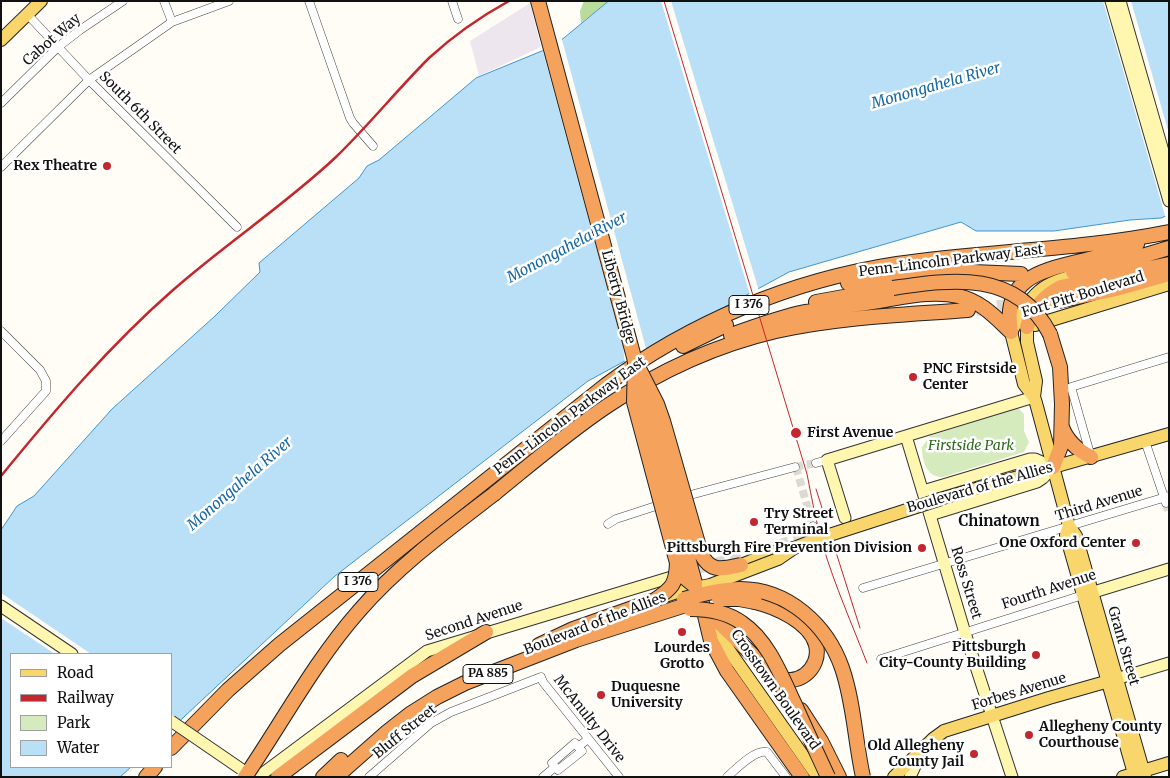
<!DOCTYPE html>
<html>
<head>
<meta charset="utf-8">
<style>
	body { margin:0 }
	#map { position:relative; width:1170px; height:778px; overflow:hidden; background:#fffdf5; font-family:Merriweather,serif }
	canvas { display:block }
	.frame { position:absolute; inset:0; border:2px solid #111; pointer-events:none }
	.legend { position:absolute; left:10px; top:653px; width:162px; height:115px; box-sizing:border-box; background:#fff; border:1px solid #a0a0a0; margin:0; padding:6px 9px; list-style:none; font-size:15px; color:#111 }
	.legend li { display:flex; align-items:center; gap:10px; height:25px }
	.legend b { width:25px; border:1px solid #a0a0a0 }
</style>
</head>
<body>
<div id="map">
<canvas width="1170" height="778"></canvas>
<div class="frame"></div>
<ul class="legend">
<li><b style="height:6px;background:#f9d66b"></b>Road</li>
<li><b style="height:6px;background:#c4262e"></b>Railway</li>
<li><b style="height:14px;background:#d5ebbd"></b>Park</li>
<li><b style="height:14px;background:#b9e0f7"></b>Water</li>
</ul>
</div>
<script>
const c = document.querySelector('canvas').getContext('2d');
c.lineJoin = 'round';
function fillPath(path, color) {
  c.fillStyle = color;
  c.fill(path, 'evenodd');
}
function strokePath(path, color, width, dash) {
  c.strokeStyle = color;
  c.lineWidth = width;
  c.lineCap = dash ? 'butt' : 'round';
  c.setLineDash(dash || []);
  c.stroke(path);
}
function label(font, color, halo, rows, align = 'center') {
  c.font = font + ' Merriweather,serif';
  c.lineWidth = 5;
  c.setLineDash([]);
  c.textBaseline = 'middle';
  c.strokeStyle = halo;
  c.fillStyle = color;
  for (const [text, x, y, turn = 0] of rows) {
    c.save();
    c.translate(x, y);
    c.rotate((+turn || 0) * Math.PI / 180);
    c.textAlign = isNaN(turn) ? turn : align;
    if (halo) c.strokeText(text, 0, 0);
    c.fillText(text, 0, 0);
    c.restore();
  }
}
fillPath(new Path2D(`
	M530 3 541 47 479 76 470 41Z`), '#eee6ef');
fillPath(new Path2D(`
	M1015 409H1019L1024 414V431L1029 442 1024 452 943 477C927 478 922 461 922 447L930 436Z`), '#d5ebbd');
fillPath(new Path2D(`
	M584 1H609L581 23 580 11Z`), '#b9dc9c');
const water = new Path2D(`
	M609 1H1169V215L1161 218 1130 220 1054 231H976L961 222 789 272 588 381 335 576 171 729V654H11V767H131L120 777H1V530L17 506 34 496 112 409 215 316 260 272 259 263 359 178 367 166 379 160 476 78 554 46Z`);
fillPath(water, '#b9e0f7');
strokePath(water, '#3f96cf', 1);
fillPath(new Path2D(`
	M661 1H671L759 291 750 295Z
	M1103 1H1131L1144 46 1169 134V218L1166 219Z
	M561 36 647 352 625 364 623 347 542 48 552 43Z
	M1 593 91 654H55L1 618Z`), '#fffdf5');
strokePath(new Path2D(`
	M795 467 816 463
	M796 467 813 526
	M1166 503 1169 514`), '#dbdad3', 8, [8, 4]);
strokePath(new Path2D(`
	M683 573 812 535`), '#dbdad3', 11, [11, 5.5]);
strokePath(new Path2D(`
	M976 309 1022 305`), '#dbdad3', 14, [14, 7]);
const street = new Path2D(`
	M164 1 172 22
	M309 1 350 118 353 123 373 146
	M452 1 458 19
	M27 14 89 80 237 227
	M1 103 58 47 80 30 123 1
	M1 167 89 80 172 22 229 1
	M1 331 40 370 46 381V391L1 441
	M1145 441 1166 503
	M1091 457 1071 387 1169 357
	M816 463 827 460
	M694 494 795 467
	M608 524 616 519 656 506
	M813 526 814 529
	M863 588 1169 496
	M881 659 1083 595
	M555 767 552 763 575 743 578 747
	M369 777 431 723 451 712 541 677 543 682 619 777
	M543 777 555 767 558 770 582 751 578 747 588 739
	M727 777C736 769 755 749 767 752L786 777`);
const secondary = new Path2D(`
	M1111 1 1169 201
	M1120 1 1169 172
	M906 436 924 496
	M923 491 1030 459H1035L1053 467 1043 478 1037 482 930 515
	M929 512 965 633 1012 777
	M845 518 827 460 1034 397
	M1084 595 1169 569
	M1 606 72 654
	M1116 679 1169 663
	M258 777 427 651 675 576
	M910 777 922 751`);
const primary = new Path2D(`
	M1 40 41 1
	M1035 325 1169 284
	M1027 327V342L1036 381 1034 397
	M1011 332 1024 384 1034 397 1036 403 1069 526 1076 536 1145 777
	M1011 332C1034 291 1038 284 1085 273
	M941 499 1169 434
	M1069 526 1066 535 1135 777
	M741 565 774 552 794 548
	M659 598 695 586
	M706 621 716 632 818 777
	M894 777 933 739 944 731 1049 698 1116 679
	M1123 777 1169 763`);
const highway = new Path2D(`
	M538 1 635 361
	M1073 272 1132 259 1169 248
	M848 283 915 273 949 271 1021 274
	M816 302 893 288
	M1054 302 1116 289 1169 274
	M1027 327C1032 309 1044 296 1061 287L1169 264
	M1011 332C1001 274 1047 270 1089 259 1106 255 1122 250 1137 244
	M1050 334 1060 367 1062 404 1061 446 1053 467
	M731 335C753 327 776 319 800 313 826 308 853 305 879 301 905 297 933 290 958 296 981 301 995 317 1011 332
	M683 346 726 325
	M1062 427C1067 441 1077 450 1091 457
	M494 494C531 464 568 432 607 406 658 372 716 345 776 331 838 317 904 315 968 310
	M701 599 711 641 727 671 802 777
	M755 602C776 607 810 622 816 645 822 669 795 690 775 675
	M703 607 765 667 788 694
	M539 645 573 629 655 600
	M801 710 821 741 839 777
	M171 748 228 690 279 645 606 385C691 322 792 280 897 264 987 251 1079 250 1169 232
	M146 777 155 767
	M278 777 412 676 486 632
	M323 777 341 760
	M336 777 387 732 410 714 437 697 465 683 576 640 686 605`);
strokePath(street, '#444', 9);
strokePath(secondary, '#333', 13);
strokePath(primary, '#222', 14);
strokePath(highway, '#222', 16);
strokePath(street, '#fff', 8);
strokePath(secondary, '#fff6b0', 11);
strokePath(primary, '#f9d66b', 12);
strokePath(highway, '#f5a25d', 14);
strokePath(new Path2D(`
	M664 1 807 474C812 499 816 523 823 546 835 586 852 624 867 663
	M816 489 860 628`), '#c4262e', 1);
strokePath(new Path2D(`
	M1 476C55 410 109 346 173 290 225 244 285 205 336 157 369 125 397 90 429 58 453 36 480 17 509 1`), '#c4262e', 2.5);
const secondaryBridge = new Path2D(`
	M171 721 241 769`);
const primaryBridge = new Path2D(`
	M695 586 700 587 710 585 778 559 794 548 817 539 941 499`);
const highwayBridge = new Path2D(`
	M893 288C953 279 1017 270 1050 334
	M635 361 657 404 663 421 701 554C711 573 722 569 741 565
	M635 362 634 402 677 563 684 577 695 586
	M642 388 695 583
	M684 599C702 594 721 589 740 589 788 589 827 625 842 668 854 703 855 741 863 777
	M719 599H739L755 602
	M655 600C672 588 676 585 677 563
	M690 609C709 609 727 612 742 623 769 641 782 678 796 707 806 730 817 753 828 777
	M245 777C283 721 315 661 359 611 398 566 447 530 494 494`);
strokePath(secondaryBridge, '#333', 13, []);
strokePath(primaryBridge, '#222', 14, []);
strokePath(highwayBridge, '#222', 16, []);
strokePath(secondaryBridge, '#fff6b0', 11);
strokePath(primaryBridge, '#f9d66b', 12);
strokePath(highwayBridge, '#f5a25d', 14);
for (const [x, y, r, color] of [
	[107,166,5,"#c4262e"],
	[913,377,5,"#c4262e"],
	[796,433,6,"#c4262e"],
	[754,522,5,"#c4262e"],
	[1136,543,5,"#c4262e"],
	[922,548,5,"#c4262e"],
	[682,632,5,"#c4262e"],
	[1036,655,5,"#c4262e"],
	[601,695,5,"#c4262e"],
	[1029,735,5,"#c4262e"],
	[974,754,5,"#c4262e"]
]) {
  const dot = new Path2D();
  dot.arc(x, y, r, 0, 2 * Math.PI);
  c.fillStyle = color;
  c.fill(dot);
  strokePath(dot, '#fff', 2);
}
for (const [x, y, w] of [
	[749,305,40],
	[358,582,40],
	[488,674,50]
]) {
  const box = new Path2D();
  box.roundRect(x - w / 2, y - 9.5, w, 19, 4);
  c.fillStyle = '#fff';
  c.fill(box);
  strokePath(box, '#111', 1);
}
label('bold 12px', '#111', null, [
	["I 376",749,305],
	["I 376",358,582],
	["PA 885",488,674]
]);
label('14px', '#111', '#fff', [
	["Cabot Way",52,40,-41],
	["South 6th Street",140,113,45],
	["Penn-Lincoln Parkway East",951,261,-7],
	["Fort Pitt Boulevard",1083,295,-17],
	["Liberty Bridge",618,297,75],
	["Penn-Lincoln Parkway East",570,416,-37],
	["Boulevard of the Allies",980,488,-16],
	["Third Avenue",1099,504,-17],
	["Ross Street",966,583,73],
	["Fourth Avenue",1049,590,-18],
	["Second Avenue",474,621,-18],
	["Boulevard of the Allies",595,624,-21],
	["Grant Street",1123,646,74],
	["Crosstown Boulevard",775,690,55],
	["Forbes Avenue",1019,692,-17],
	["McAnulty Drive",589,719,52],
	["Bluff Street",405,732,-39]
]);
label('bold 14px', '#111', '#fff', [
	["Rex Theatre",97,166],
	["PNC Firstside",923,369,"left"],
	["Center",923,385,"left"],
	["First Avenue",807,433,"left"],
	["Try Street",764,514,"left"],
	["Terminal",764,530,"left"],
	["One Oxford Center",1126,543],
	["Pittsburgh Fire Prevention Division",912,548],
	["Pittsburgh",1026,647],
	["City-County Building",1026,663],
	["Lourdes",682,648,"center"],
	["Grotto",682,664,"center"],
	["Duquesne",611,687,"left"],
	["University",611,703,"left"],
	["Allegheny County",1039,727,"left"],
	["Courthouse",1039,743,"left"],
	["Old Allegheny",964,746],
	["County Jail",964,762]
], 'right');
label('italic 14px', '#2f6b1f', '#fff', [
	["Firstside Park",971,446]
]);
label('italic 15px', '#1768a6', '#fff', [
	["Monongahela River",936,86,-16],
	["Monongahela River",567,248,-28],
	["Monongahela River",240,484,-41]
]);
label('bold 15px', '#111', '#fff', [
	["Chinatown",999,522]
]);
</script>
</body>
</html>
